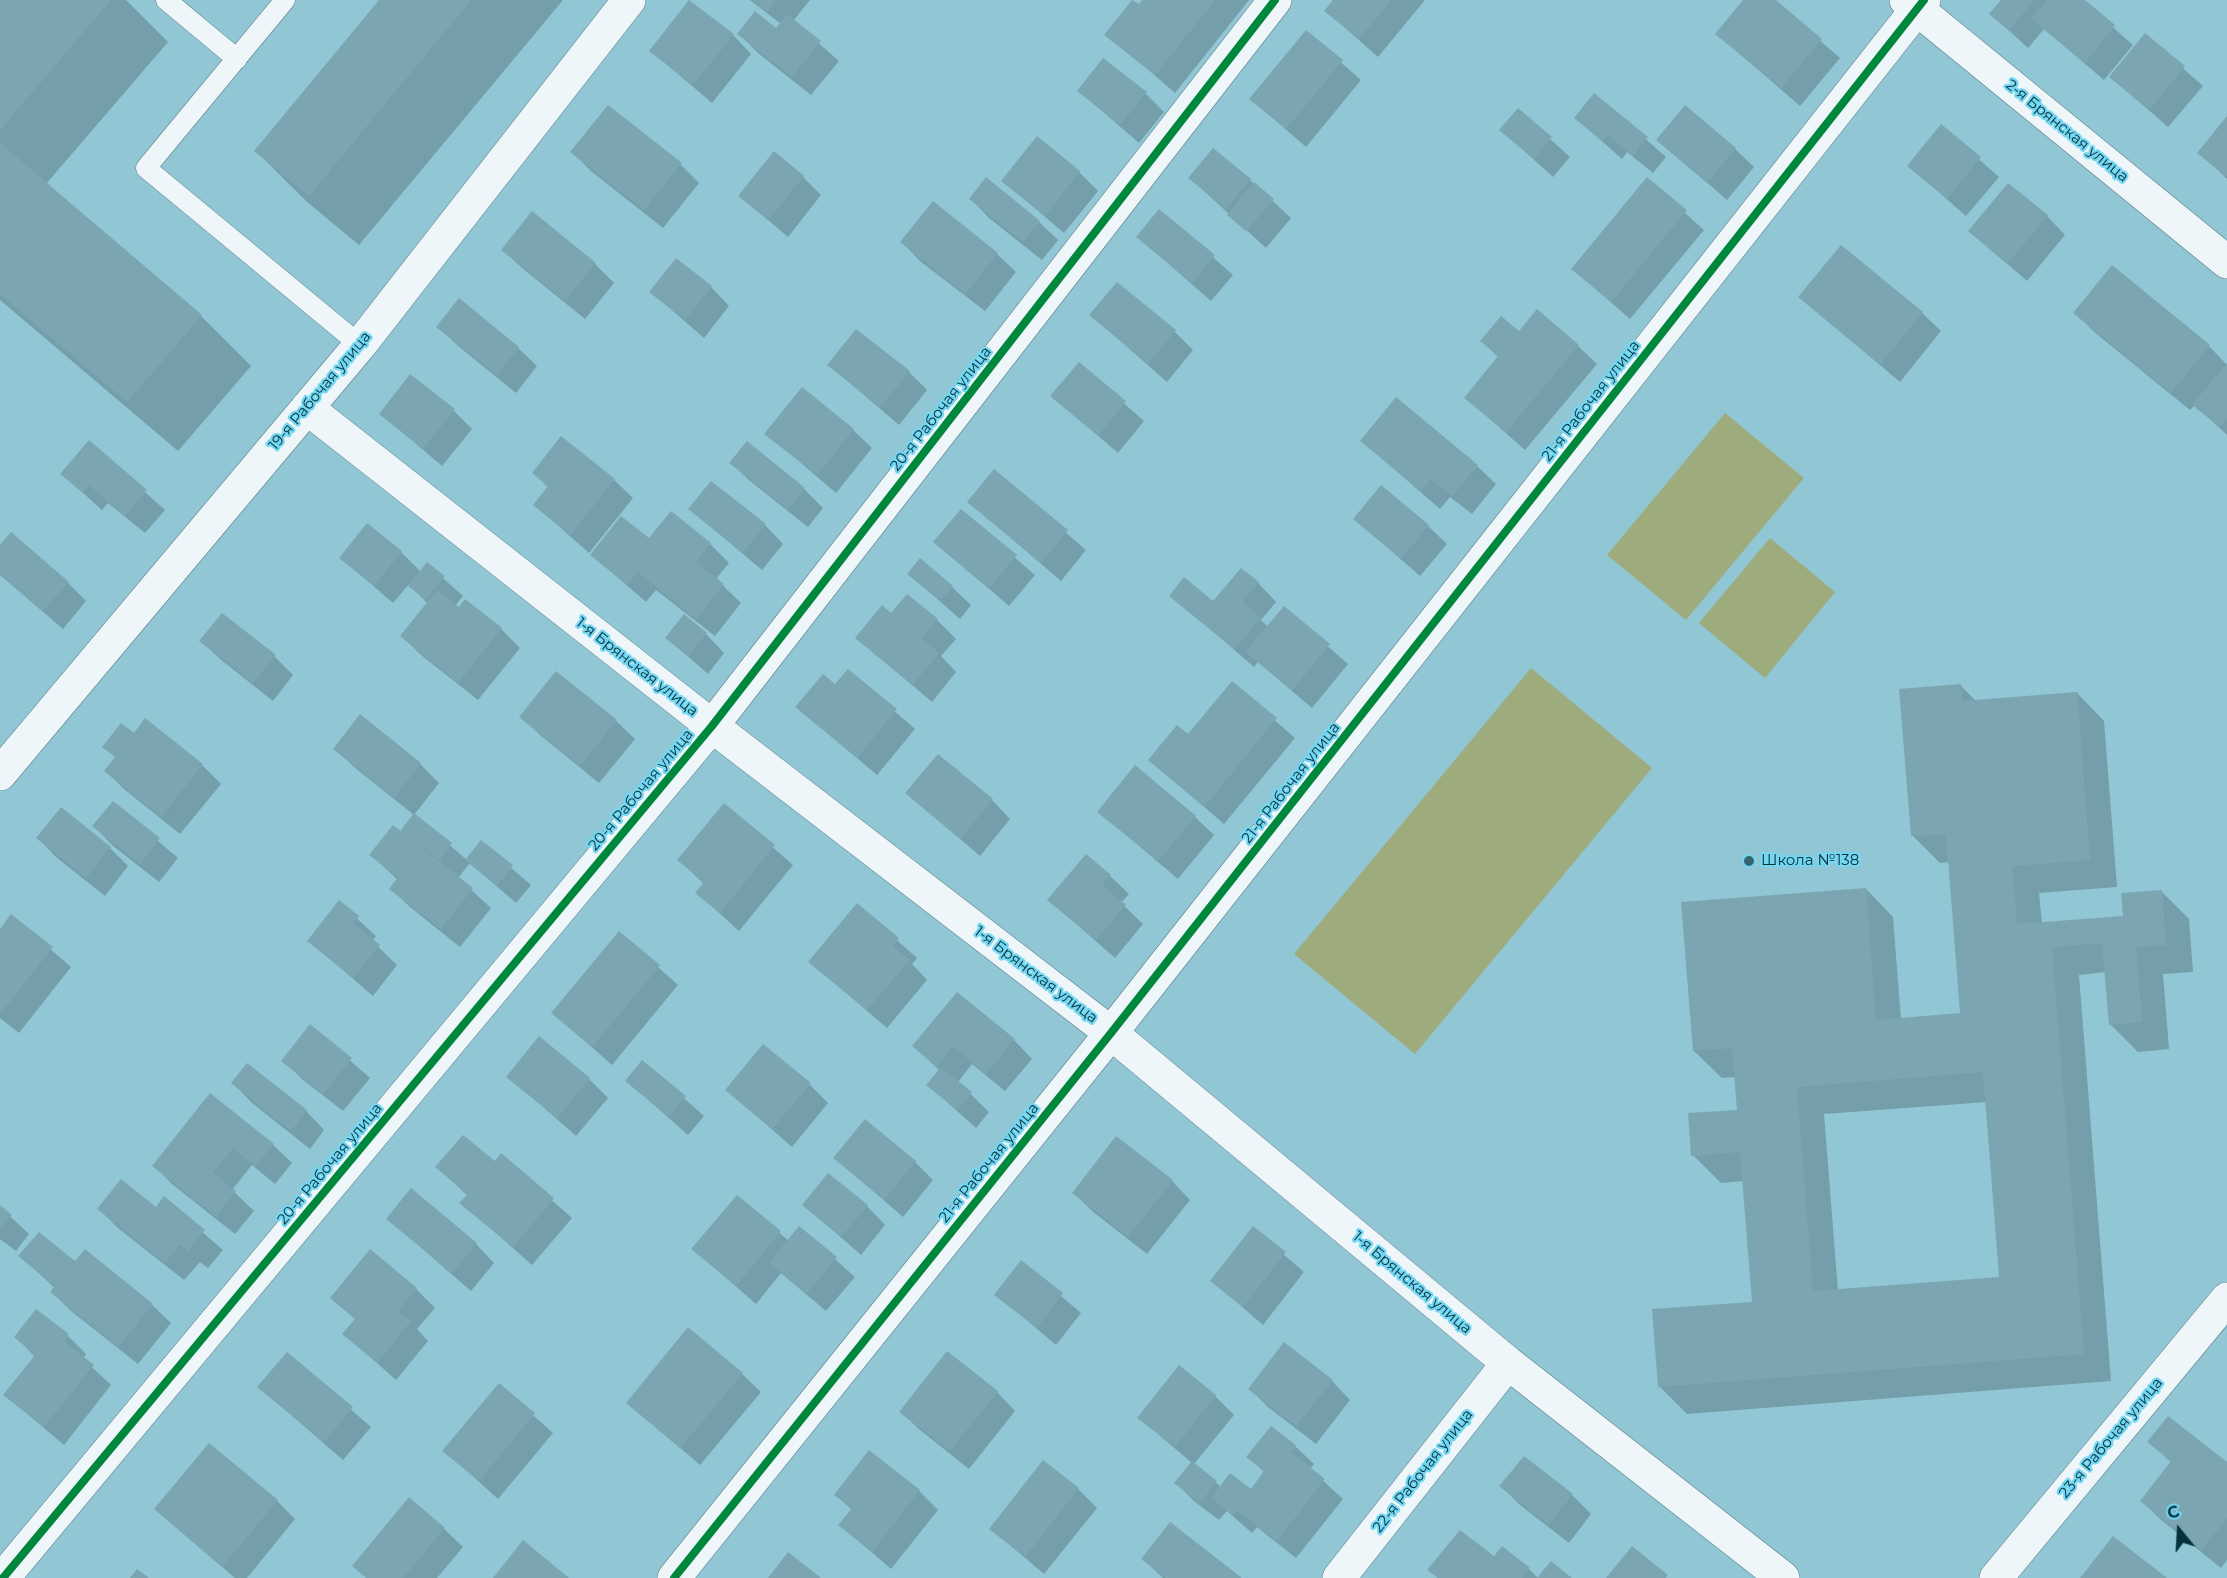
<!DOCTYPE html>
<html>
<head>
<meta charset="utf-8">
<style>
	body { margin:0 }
	#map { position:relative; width:2227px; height:1578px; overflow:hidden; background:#91c6d4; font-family:Montserrat,sans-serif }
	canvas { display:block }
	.north { position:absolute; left:2149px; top:1500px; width:60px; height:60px; -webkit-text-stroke:4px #74d6f1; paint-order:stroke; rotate:342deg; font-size:16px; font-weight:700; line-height:24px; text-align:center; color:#04323c }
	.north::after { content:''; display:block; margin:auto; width:21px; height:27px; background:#04323c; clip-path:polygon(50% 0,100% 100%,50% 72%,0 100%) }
</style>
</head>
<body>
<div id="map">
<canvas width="2227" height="1578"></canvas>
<div class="north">С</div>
</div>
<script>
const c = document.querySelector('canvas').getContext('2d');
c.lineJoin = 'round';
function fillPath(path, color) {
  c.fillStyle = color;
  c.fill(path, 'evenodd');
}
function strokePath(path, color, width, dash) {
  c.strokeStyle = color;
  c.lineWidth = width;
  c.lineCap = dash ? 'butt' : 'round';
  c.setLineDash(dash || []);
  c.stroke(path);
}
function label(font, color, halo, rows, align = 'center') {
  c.font = font + ' Montserrat,sans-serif';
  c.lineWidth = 4.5;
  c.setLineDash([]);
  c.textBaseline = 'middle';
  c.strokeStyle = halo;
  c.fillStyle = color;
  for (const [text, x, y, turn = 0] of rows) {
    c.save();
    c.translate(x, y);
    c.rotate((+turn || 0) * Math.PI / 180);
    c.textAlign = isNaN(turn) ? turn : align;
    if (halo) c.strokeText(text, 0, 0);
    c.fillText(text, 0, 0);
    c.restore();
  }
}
fillPath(new Path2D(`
	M1725 413 1804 478 1686 620 1607 555Z
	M1770 538 1835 592 1765 678 1699 623Z
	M1531 668 1652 768 1415 1054 1294 954Z`), '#9eac7d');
fillPath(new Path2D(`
	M0 0H126L168 42 46 184 201 316 251 366 178 451 0 300Z
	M381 0H563L359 245 306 201 256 151Z
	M750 0H810L793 21 839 61 811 95 758 53 739 34 776 30 781 24Z
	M1144 0H1249L1175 93 1107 34Z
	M1335 0H1425L1378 57 1326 11Z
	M1745 0H1773L1840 58 1800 106 1717 34Z
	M2003 0H2082L2133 45 2104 80 2044 29 2028 48 1991 14Z
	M1306 32 1361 80 1306 147 1251 99Z
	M733 35 751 54 712 103 651 51Z
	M2145 35 2203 86 2168 127 2111 77Z
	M1079 91 1146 94 1164 112 1139 143Z
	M1595 95 1666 157 1653 173 1627 152 1622 159 1576 118Z
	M1518 110 1570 157 1553 177 1501 130Z
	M2227 118V179L2199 152Z
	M1941 126 1999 177 1966 216 1909 166Z
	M1658 140 1735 149 1754 167 1727 200Z
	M572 152 681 165 699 183 663 228 591 171Z
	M1079 172 1098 191 1064 233 1003 181Z
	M803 177 821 195 788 237 740 196Z
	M1190 178 1250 180 1291 218 1266 248Z
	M1647 179 1704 230 1630 319 1573 269Z
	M971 199 1039 222 1058 240 1042 260 989 218Z
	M1160 211 1233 275 1211 301 1138 237Z
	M532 214 595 264 614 283 585 319 522 268 503 250Z
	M2047 216 2065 235 2027 281 1970 231Z
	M902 242 997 254 1016 272 985 311 920 261Z
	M711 287 729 306 704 338 651 292Z
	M1800 297 1922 313 1941 331 1900 382Z
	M459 300 518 348 537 366 516 393 457 345 438 327Z
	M2075 312 2209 346 2227 365V435L2195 405 2190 410 2093 331Z
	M1091 315 1175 332 1193 350 1167 382Z
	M1519 333 1578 346 1597 364 1525 450 1466 398 1499 358 1482 341Z
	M1079 364 1144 421 1118 453 1052 396Z
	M829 365 909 372 927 390 899 425Z
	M454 411 472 429 442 466 381 414Z
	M853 430 872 448 836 493 766 433Z
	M1362 441 1477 466 1496 484 1472 514 1450 497 1440 509Z
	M89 442 165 510 145 533 108 503 102 510 62 474Z
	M747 444 804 489 823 508 808 527 750 481 731 463Z
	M994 471 1086 550 1061 581 969 502Z
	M534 473 614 480 633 498 589 553 535 505 549 488Z
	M690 509 765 525 783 544 762 570Z
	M961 511 1035 575 1009 606 935 542Z
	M1355 519 1428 526 1447 544 1420 576Z
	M650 540 710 544 729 563 716 579 741 603 715 636 656 590 646 602 592 555Z
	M0 547 68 583 86 601 63 629 0 575Z
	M401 552 421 572 427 564 463 596 455 606 501 629 520 648 478 700 421 655 402 636 428 604 409 584 393 603 341 558Z
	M909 574 952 587 971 605 960 619Z
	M1258 583 1276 602 1261 620 1268 627 1284 608 1348 664 1312 708 1258 662 1254 667 1171 595 1213 603Z
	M222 615 275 657 293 675 273 701 220 659 201 641Z
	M891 615 937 620 956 639 941 656 956 672 932 702 857 638Z
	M706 634 724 653 708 674 667 638Z
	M848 671 915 729 877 775 797 707 835 686Z
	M1232 683 1295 738 1224 824 1150 760 1188 736Z
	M1960 685 1976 701 2077 693 2104 721 2117 887 2039 893 2042 924 2125 917 2161 891 2189 919 2193 972 2163 974 2169 1049 2138 1052 2110 1024 2106 972 2079 975 2111 1381 1687 1414 1659 1386 1753 1303 1744 1181 1721 1183 1693 1155 1739 1111 1736 1077 1722 1078 1694 1051 1866 889 1893 917 1901 1020 1961 1015 1950 862 1940 863 1912 835ZM1987 1102 2001 1278 1838 1291 1824 1114Z
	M360 717 420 764 439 783 414 815 467 860 481 842 531 885 516 903 470 863 458 878 491 908 460 947 410 907 391 889 398 880 371 855 400 833 414 815 354 767 335 749Z
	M521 717 616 721 635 739 599 783 540 735Z
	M134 735 202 765 221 784 180 834 124 789 106 771 116 758 104 746Z
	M907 793 992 800 1010 819 980 856Z
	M113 803 178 858 159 882 112 845 94 826Z
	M724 805 793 865 739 931 697 893 704 884 679 860Z
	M1099 812 1195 817 1214 835 1178 879Z
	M38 838 110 848 128 866 105 896 56 857Z
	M1110 876 1129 894 1121 903 1143 924 1115 958 1049 900Z
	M339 902 376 936 372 941 397 965 373 996 309 941Z
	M857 905 917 958 912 964 927 980 887 1028 810 962Z
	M12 916 71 967 19 1033 0 1018V930Z
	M620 933 678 985 612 1065 553 1013Z
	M310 1026 370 1078 343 1111 302 1079 283 1060Z
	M1014 1040 1032 1059 1005 1091 972 1064 958 1082 989 1112 976 1128 928 1085 940 1071 914 1046Z
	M643 1062 704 1116 688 1135 627 1081Z
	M509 1077 589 1079 608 1098 576 1136Z
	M233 1083 306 1111 324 1130 310 1149 251 1102Z
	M810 1085 828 1103 792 1147 727 1090Z
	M210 1095 273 1145 292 1163 275 1184 252 1165 232 1190 254 1211 235 1234 172 1184 154 1166Z
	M501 1156 572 1218 532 1265 462 1203 468 1196 437 1167 495 1163Z
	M835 1158 915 1162 933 1180 903 1217Z
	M1172 1181 1190 1200 1147 1254 1092 1211 1074 1193Z
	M737 1197 789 1241 800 1228 855 1277 826 1311 781 1273 756 1304 693 1249Z
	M164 1199 223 1250 208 1268 200 1262 184 1280 118 1228 99 1209H156Z
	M804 1205 867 1206 885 1225 861 1255Z
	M0 1207 29 1234 16 1251 0 1239Z
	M388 1219 476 1244 494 1263 471 1291Z
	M1253 1228 1304 1272 1263 1325 1212 1281Z
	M20 1256 152 1305 171 1323 138 1364 71 1311 52 1292 55 1288Z
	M1021 1262 1081 1313 1056 1345 996 1294Z
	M416 1289 435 1308 417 1329 428 1341 396 1380 344 1334 356 1320 332 1298Z
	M68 1336 86 1354 83 1359 111 1385 64 1445 5 1395 35 1357 16 1337Z
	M287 1354 371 1427 343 1460 259 1387Z
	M742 1374 761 1392 700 1465 628 1403Z
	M1332 1381 1350 1400 1316 1444 1268 1407 1250 1389Z
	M499 1385 553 1433 498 1499 445 1451Z
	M997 1392 1015 1411 969 1469 920 1430 901 1412Z
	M1215 1396 1234 1415 1194 1464 1221 1487 1251 1491 1265 1473 1248 1457 1295 1446 1314 1464 1310 1469 1343 1499 1296 1558 1257 1527 1252 1533 1227 1511 1219 1520 1195 1502 1176 1483 1192 1463 1139 1418Z
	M2149 1442 2227 1464V1560L2221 1568 2160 1519 2142 1501 2172 1463Z
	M869 1452 919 1491 938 1510 891 1569 840 1525 852 1510 836 1495Z
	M1524 1458 1572 1495 1591 1514 1569 1543 1520 1505 1501 1486Z
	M1078 1489 1097 1508 1044 1574 991 1529Z
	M277 1501 295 1519 247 1578H235L156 1509Z
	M444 1529 463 1547 437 1578H366Z
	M1494 1558 1529 1569 1538 1578H1438L1429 1570Z
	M1143 1559 1240 1578H1163Z`), '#0003');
fillPath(new Path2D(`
	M0 0H111L0 130Z
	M379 0H471L309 196 254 151Z
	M689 0 734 34 693 85 649 51Z
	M753 0H776L767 12Z
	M1132 0 1139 4 1142 0H1215L1155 75 1104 35Z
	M1333 0H1391L1359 39 1324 11Z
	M1743 0H1776L1822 39 1781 88 1715 34Z
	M2001 0H2034L2009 31 1989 14Z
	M2047 0H2085L2115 25 2085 63 2031 19Z
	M755 11 776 28 787 14 821 41 792 77 737 34Z
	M1306 30 1343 60 1286 129 1249 99Z
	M2145 33 2185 66 2149 110 2109 77Z
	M1103 58 1147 92 1120 125 1077 91Z
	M1594 93 1648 137 1633 156 1608 135 1602 141 1574 118Z
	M608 105 682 163 644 210 570 152Z
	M1685 105 1736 148 1707 183 1656 140Z
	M1518 108 1552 137 1534 159 1499 130Z
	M2227 116V177L2197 153Z
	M1941 124 1981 157 1947 199 1907 166Z
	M1037 136 1080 171 1045 216 1001 181Z
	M0 143 202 315 127 402 0 294Z
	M1213 148 1251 179 1226 209 1188 178Z
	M774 151 804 176 768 220 738 196Z
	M986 177 1040 221 1023 242 969 199Z
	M1647 177 1687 210 1611 302 1571 269Z
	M1254 182 1274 199 1246 231 1227 215Z
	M2008 183 2048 215 2007 264 1968 231Z
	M933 201 998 253 965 294 900 242Z
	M1159 209 1215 255 1192 283 1136 237Z
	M532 211 596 263 565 301 501 250Z
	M1841 245 1923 312 1880 365 1798 297Z
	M676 258 712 286 685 320 649 292Z
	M2112 265 2210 345 2171 393 2073 313Z
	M1117 282 1176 330 1148 364 1089 315Z
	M459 298 519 347 497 375 436 327Z
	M1537 309 1579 345 1506 432 1464 398 1498 356 1480 341 1501 316 1519 331Z
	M856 329 910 371 880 407 827 365Z
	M1079 362 1126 401 1098 436 1050 396Z
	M2227 363V418L2220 427 2192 405Z
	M410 374 455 409 423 449 379 414Z
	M802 387 854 429 817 475 764 434Z
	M1396 397 1478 465 1452 496 1431 479 1421 491 1360 441Z
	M561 436 615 479 570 535 533 505 548 486 532 473Z
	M89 440 147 490 125 516 89 485 83 493 60 474Z
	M747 441 805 488 788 509 729 463Z
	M994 469 1068 530 1041 563 967 502Z
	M711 481 766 524 743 553 688 509Z
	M1381 485 1429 525 1401 559 1353 519Z
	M961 509 1017 555 989 589 933 542Z
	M671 511 711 543 696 562 724 584 696 619 637 572 627 585 590 555 621 516 649 538Z
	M367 523 402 551 374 586 339 558Z
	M11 532 69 582 43 611 0 575V545Z
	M920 558 953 586 940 601 907 574Z
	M427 562 445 576 426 600 408 586Z
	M1241 568 1259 582 1242 602 1261 618 1234 649 1169 596 1184 577 1213 601Z
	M437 590 459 607 465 599 502 628 458 683 400 636Z
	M907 594 938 619 922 638 939 653 912 685 855 638 882 605 891 613Z
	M1284 606 1330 644 1292 690 1245 652Z
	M222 613 276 655 253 683 199 641Z
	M684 614 707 633 688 656 665 638Z
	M848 669 897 709 857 758 795 707 823 674 835 684Z
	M556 671 617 720 580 766 519 717Z
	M1232 681 1277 718 1204 807 1148 760 1177 725 1188 734Z
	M1961 684 1962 701 2077 692 2090 860 2012 866 2017 924 2123 916 2121 893 2162 890 2166 945 2136 947 2142 1022 2109 1025 2102 943 2052 947 2084 1354 1658 1387 1652 1309 1752 1302 1740 1152 1691 1156 1688 1113 1737 1110 1732 1048 1693 1051 1681 902 1866 888 1876 1020 1960 1013 1946 834 1911 836 1899 689ZM1983 1072 1999 1277 1813 1291 1797 1087Z
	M360 714 421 763 394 798 333 749Z
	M145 718 203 764 161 817 104 771 115 757 102 747 121 723 134 733Z
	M938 754 993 799 960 839 905 793Z
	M1135 765 1196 816 1158 861 1097 812Z
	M113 801 160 838 140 864 92 826Z
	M724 803 775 845 720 913 695 893 704 882 677 860Z
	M61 807 111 847 86 878 36 838Z
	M414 813 452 843 439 860 401 830Z
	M393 825 473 888 441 929 389 889 398 877 369 855Z
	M481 840 513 865 497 886 465 860Z
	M1086 854 1111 875 1102 885 1126 905 1096 940 1047 900Z
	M339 900 359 916 353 923 380 945 353 978 307 941Z
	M857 903 899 938 893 946 910 960 867 1010 808 962Z
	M11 914 53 947 0 1014V929Z
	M619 931 660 965 592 1047 551 1013Z
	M957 992 1015 1039 986 1074 953 1046 937 1067 912 1046Z
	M310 1024 352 1058 323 1094 281 1061Z
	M539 1036 590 1078 557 1118 506 1077Z
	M763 1044 811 1083 772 1129 725 1090Z
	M642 1060 686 1096 669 1117 625 1081Z
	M247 1063 307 1110 291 1131 231 1083Z
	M941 1067 972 1092 957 1110 926 1085Z
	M210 1093 274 1144 255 1166 233 1148 213 1173 236 1191 216 1217 152 1166Z
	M865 1119 916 1161 884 1200 833 1158Z
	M463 1135 495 1161 501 1153 554 1198 513 1247 459 1203 468 1194 435 1167Z
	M1116 1136 1173 1180 1128 1237 1072 1193Z
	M828 1173 868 1205 841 1237 802 1205Z
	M121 1179 156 1207 164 1196 205 1230 188 1251 180 1244 165 1263 97 1209Z
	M411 1188 477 1243 452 1273 386 1219Z
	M737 1195 781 1231 736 1286 691 1249Z
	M0 1205 12 1215 0 1229Z
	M799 1226 837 1257 806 1294 769 1263Z
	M1253 1226 1286 1252 1243 1307 1210 1281Z
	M39 1232 75 1261 85 1249 153 1304 118 1347 50 1292 55 1286 18 1256Z
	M370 1249 417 1288 398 1311 411 1321 377 1363 342 1334 355 1319 330 1298Z
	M1021 1260 1063 1293 1037 1328 994 1295Z
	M36 1309 69 1334 64 1341 94 1365 44 1427 3 1395 35 1355 14 1337Z
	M688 1327 743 1373 680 1448 626 1403Z
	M1284 1342 1333 1380 1296 1426 1248 1389Z
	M947 1351 998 1391 950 1451 899 1412Z
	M287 1352 353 1407 324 1442 257 1387Z
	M1179 1365 1216 1395 1175 1447 1137 1418Z
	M499 1383 535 1413 479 1481 442 1451Z
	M2168 1416 2227 1462V1518L2202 1550 2140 1501 2171 1461 2147 1442Z
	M1271 1426 1296 1445 1291 1452 1325 1479 1277 1541 1237 1510 1233 1515 1211 1498 1230 1473 1251 1489 1264 1471 1246 1457Z
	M209 1443 278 1500 222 1567 154 1509Z
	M869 1450 920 1490 872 1552 838 1525 852 1508 834 1495Z
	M1524 1456 1573 1494 1549 1525 1499 1486Z
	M1043 1460 1079 1488 1025 1557 989 1529Z
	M1192 1461 1217 1481 1200 1503 1174 1483Z
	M409 1497 445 1528 403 1578H366L352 1566Z
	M1170 1522 1242 1578H1166L1141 1559Z
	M1460 1530 1494 1556 1502 1546 1530 1568 1522 1578H1438L1427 1570Z
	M2113 1536 2167 1578H2080Z
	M523 1540 569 1578H493Z
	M1632 1546 1668 1575 1666 1578H1606Z
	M788 1552 821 1578H768Z
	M1551 1561 1572 1578H1537Z
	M137 1569 149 1578H130Z`), '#7ba6b1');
const service = new Path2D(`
	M166 0 237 59
	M285 0 146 168 360 345`);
const minor = new Path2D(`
	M1906 0 2227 262
	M307 408 712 726 1111 1033 1508 1363 1783 1578
	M0 774 360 345 629 0
	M3 1578 712 726 1275 0
	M674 1578 1111 1033 1924 0
	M1339 1578 1508 1363
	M1996 1578 2227 1299`);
strokePath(service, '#597b84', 21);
strokePath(minor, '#597b84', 34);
strokePath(service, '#eef6f9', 20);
strokePath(minor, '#eef6f9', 33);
strokePath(new Path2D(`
	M3 1578 712 726 1275 0
	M674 1578 1111 1033 1924 0`), '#00873e', 8);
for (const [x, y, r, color] of [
	[1749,861,6,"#356671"]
]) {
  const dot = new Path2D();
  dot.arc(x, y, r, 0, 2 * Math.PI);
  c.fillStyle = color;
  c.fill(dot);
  strokePath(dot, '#74d6f1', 2);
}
label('15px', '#04323c', '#74d6f1', [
	["2-я Брянская улица",2067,131,39],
	["19-я Рабочая улица",320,391,-50],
	["21-я Рабочая улица",1591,401,-52],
	["20-я Рабочая улица",941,409,-52],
	["1-я Брянская улица",637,667,38],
	["21-я Рабочая улица",1291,783,-52],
	["20-я Рабочая улица",641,790,-50],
	["1-я Брянская улица",1036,975,37],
	["21-я Рабочая улица",989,1163,-51],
	["20-я Рабочая улица",330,1164,-50],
	["1-я Брянская улица",1412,1283,40],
	["23-я Рабочая улица",2111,1438,-50],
	["22-я Рабочая улица",1423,1471,-52]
]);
label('15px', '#04323c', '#74d6f1', [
	["Школа №138",1761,861]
], 'left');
</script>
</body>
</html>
